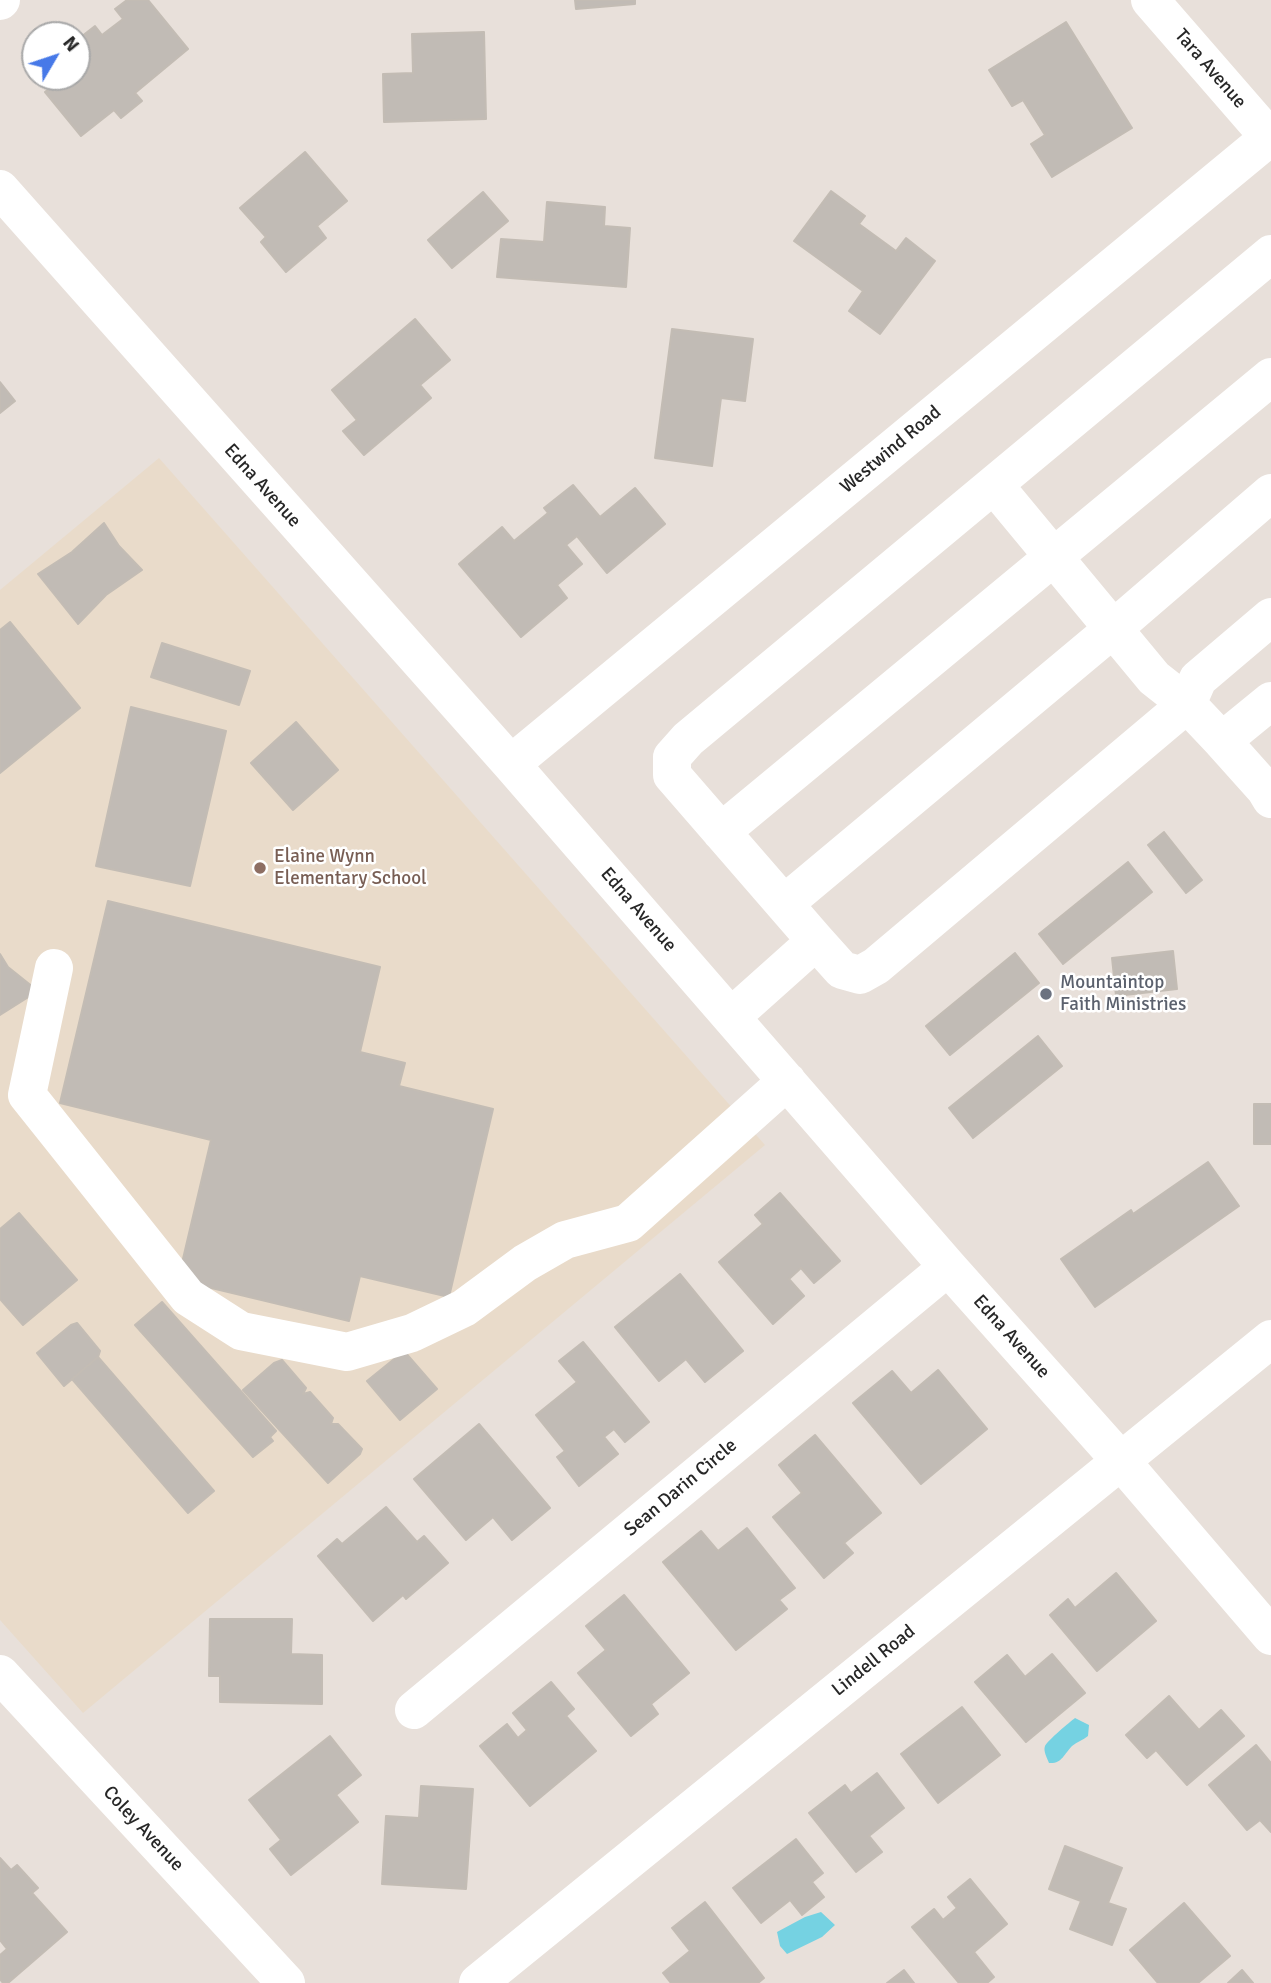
<!DOCTYPE html>
<html>
<head>
<meta charset="utf-8">
<style>
	body { margin:0 }
	#map { position:relative; width:1271px; height:1983px; overflow:hidden; background:#e8e0da; font-family:Signika,sans-serif }
	canvas { display:block }
	.north { position:absolute; left:21px; top:21px; width:70px; height:70px; box-sizing:border-box; background:#fff; border:2px solid #a9a9a9; border-radius:50%; rotate:51deg; font-size:19px; font-weight:700; line-height:28px; text-align:center; color:#272727 }
	.north::after { content:''; display:block; margin:auto; width:24px; height:32px; background:#4779e8; clip-path:polygon(50% 0,100% 100%,50% 72%,0 100%) }
</style>
</head>
<body>
<div id="map">
<canvas width="1271" height="1983"></canvas>
<div class="north">N</div>
</div>
<script>
const c = document.querySelector('canvas').getContext('2d');
c.lineJoin = 'round';
function fillPath(path, color) {
  c.fillStyle = color;
  c.fill(path, 'evenodd');
}
function strokePath(path, color, width, dash) {
  c.strokeStyle = color;
  c.lineWidth = width;
  c.lineCap = dash ? 'butt' : 'round';
  c.setLineDash(dash || []);
  c.stroke(path);
}
function label(font, color, halo, rows, align = 'center') {
  c.font = font + ' Signika,sans-serif';
  c.lineWidth = 5;
  c.setLineDash([]);
  c.textBaseline = 'middle';
  c.strokeStyle = halo;
  c.fillStyle = color;
  for (const [text, x, y, turn = 0] of rows) {
    c.save();
    c.translate(x, y);
    c.rotate((+turn || 0) * Math.PI / 180);
    c.textAlign = isNaN(turn) ? turn : align;
    if (halo) c.strokeText(text, 0, 0);
    c.fillText(text, 0, 0);
    c.restore();
  }
}
fillPath(new Path2D(`
	M159 458 765 1145 83 1713 0 1620V590Z`), '#e9dbca');
fillPath(new Path2D(`
	M1075 1718 1089 1725 1088 1736C1083 1740 1077 1742 1072 1746 1064 1754 1062 1764 1049 1763 1047 1758 1043 1751 1045 1746 1048 1740 1070 1722 1075 1718Z
	M821 1912 835 1925 822 1937 787 1954 780 1946 777 1932 805 1917Z`), '#75d2e2');
const building = new Path2D(`
	M127 0H148L188 49 135 93 142 101 121 118 114 110 81 136 45 92 64 77H77V40L95 26 102 35 123 19 115 9Z
	M575 0H635V4L576 9Z
	M1066 22 1132 128 1052 177 1031 144 1045 135 1023 100 1012 106 989 70Z
	M484 32 486 119 384 122 383 74 413 73 412 34Z
	M305 152 347 201 317 226 326 238 286 272 261 242 266 237 240 208Z
	M831 191 865 216 859 224 896 251 906 238 935 261 880 334 849 311 863 291 794 241Z
	M483 192 508 221 452 268 428 240Z
	M547 202 605 207 604 226 630 228 626 287 497 277 501 239 544 242Z
	M415 319 450 360 420 385 431 398 364 455 343 431 357 420 332 390Z
	M672 329 753 339 745 401 721 398 712 466 655 458Z
	M0 382 15 401 0 413Z
	M573 485 600 517 635 488 665 524 607 573 577 536 566 545 582 564 557 585 567 598 521 637 459 564 502 527 514 541 548 513 544 508Z
	M104 523 119 546 142 570 106 595 78 624 38 574 72 552Z
	M10 622 80 708 0 773V630Z
	M162 643 250 671 239 705 151 677Z
	M131 707 226 731 190 886 96 866Z
	M296 722 338 770 293 810 251 763Z
	M1164 832 1202 880 1186 893 1148 845Z
	M1128 862 1152 892 1063 964 1039 934Z
	M108 901 380 967 360 1052 405 1063 399 1086 493 1109 449 1297 360 1276 349 1321 178 1280 211 1140 60 1103Z
	M1173 951 1177 989 1116 996 1112 958Z
	M1015 953 1039 983 950 1055 926 1026Z
	M0 954 8 967 38 991 0 1015Z
	M1038 1036 1062 1066 973 1138 949 1108Z
	M1254 1104H1271V1144H1254Z
	M1208 1162 1239 1206 1095 1307 1061 1259 1131 1210 1133 1214Z
	M780 1193 840 1261 814 1283 801 1268 789 1279 804 1296 773 1324 719 1262 763 1224 755 1215Z
	M19 1213 77 1280 23 1325 0 1299V1229Z
	M680 1274 743 1351 705 1382 686 1359 659 1381 615 1327Z
	M162 1302 276 1431 270 1437 273 1441 253 1457 135 1325Z
	M77 1323 100 1351 98 1357 64 1386 37 1353 71 1325Z
	M583 1342 649 1422 625 1442 614 1429 604 1437 618 1454 579 1486 557 1457 565 1451 536 1415 577 1382 559 1361Z
	M404 1351 437 1389 400 1420 367 1381Z
	M98 1357 214 1491 188 1513 72 1379Z
	M282 1360 306 1388 303 1394 310 1392 333 1418 331 1424H338L362 1449 360 1454 328 1483 243 1390 274 1363Z
	M938 1370 987 1429 921 1484 853 1403 892 1371 911 1393Z
	M479 1424 550 1508 512 1540 493 1517 466 1540 414 1479Z
	M815 1435 881 1513 844 1543 853 1553 824 1578 773 1517 802 1493 779 1465Z
	M386 1507 417 1542 424 1536 448 1563 406 1599 403 1595 373 1621 318 1556 337 1539 342 1544Z
	M747 1528 795 1588 779 1600 787 1609 736 1650 663 1562 701 1531 718 1551Z
	M1116 1573 1156 1621 1097 1671 1050 1615 1068 1599 1075 1608Z
	M624 1595 689 1673 651 1704 658 1714 631 1736 578 1673 606 1650 586 1626Z
	M210 1619H292L291 1654 322 1655V1704L220 1702V1676H209Z
	M1052 1654 1085 1693 1026 1742 975 1682 1007 1655 1025 1677Z
	M551 1682 574 1709 566 1716 596 1751 530 1806 480 1746 507 1724 518 1738 527 1730 513 1713Z
	M1169 1696 1199 1730 1221 1710 1244 1736 1187 1785 1156 1750 1147 1758 1126 1735Z
	M962 1707 1000 1755 938 1803 901 1754Z
	M330 1736 361 1775 336 1795 358 1822 291 1875 270 1849 281 1840 249 1800Z
	M1256 1745 1271 1763V1832L1260 1820 1247 1830 1209 1785Z
	M877 1773 904 1808 869 1836 882 1852 856 1872 809 1813 845 1785 851 1793Z
	M421 1786 473 1789 466 1889 382 1884 386 1816 419 1818Z
	M796 1839 823 1873 812 1882 824 1897 802 1915 790 1900 761 1923 733 1888Z
	M1065 1846 1122 1868 1108 1903 1126 1909 1112 1945 1070 1929 1081 1901 1049 1889Z
	M0 1858 11 1870 17 1865 38 1888 32 1893 67 1932 8 1983H3L0 1979V1955L7 1949 0 1940Z
	M970 1879 1007 1924 974 1952 994 1977 987 1983H959L912 1927 934 1909 943 1920 957 1908 948 1897Z
	M705 1902 764 1978 758 1983H671L663 1973 690 1951 672 1928Z
	M1184 1903 1230 1956 1198 1983H1158L1130 1950Z
	M904 1970 914 1983H887Z
	M1242 1970 1253 1983H1228Z`);
fillPath(building, '#c1bbb5');
strokePath(building, '#c3bcb4', 2);
strokePath(new Path2D(`
	M1150 0 1269 137
	M0 1 1 0
	M0 189 511 764 948 1267 1121 1461 1271 1636
	M994 485 1154 678 1187 704 1198 679 1271 617
	M1222 741 1265 789 1271 799
	M511 764 1271 136
	M721 832 1271 377
	M784 904 1113 629 1271 493
	M816 941 842 970 860 975 876 966 1187 704 1222 741 1271 701
	M54 968 27 1095 188 1297 241 1331 347 1352 412 1333 464 1308 525 1263 565 1240 628 1223 787 1081
	M731 1017 816 941 672 775V757L688 739 1271 254
	M0 1674 286 1983
	M414 1710 948 1267
	M478 1983 1271 1339`), '#fff', 38);
for (const [x, y, r, color] of [
	[260,868,7,"#8d6e63"],
	[1046,994,7,"#6b7280"]
]) {
  const dot = new Path2D();
  dot.arc(x, y, r, 0, 2 * Math.PI);
  c.fillStyle = color;
  c.fill(dot);
  strokePath(dot, '#fff', 2.5);
}
label('19px', '#272727', '#fff', [
	["Tara Avenue",1210,69,49],
	["Westwind Road",891,450,-40],
	["Edna Avenue",262,486,48],
	["Edna Avenue",638,910,49],
	["Edna Avenue",1011,1337,48],
	["Sean Darin Circle",681,1488,-40],
	["Lindell Road",874,1661,-39],
	["Coley Avenue",143,1829,47]
]);
label('19px', '#785e54', '#fff', [
	["Elaine Wynn",274,857],
	["Elementary School",274,879]
], 'left');
label('19px', '#5b616d', '#fff', [
	["Mountaintop",1060,983],
	["Faith Ministries",1060,1005]
], 'left');
</script>
</body>
</html>
